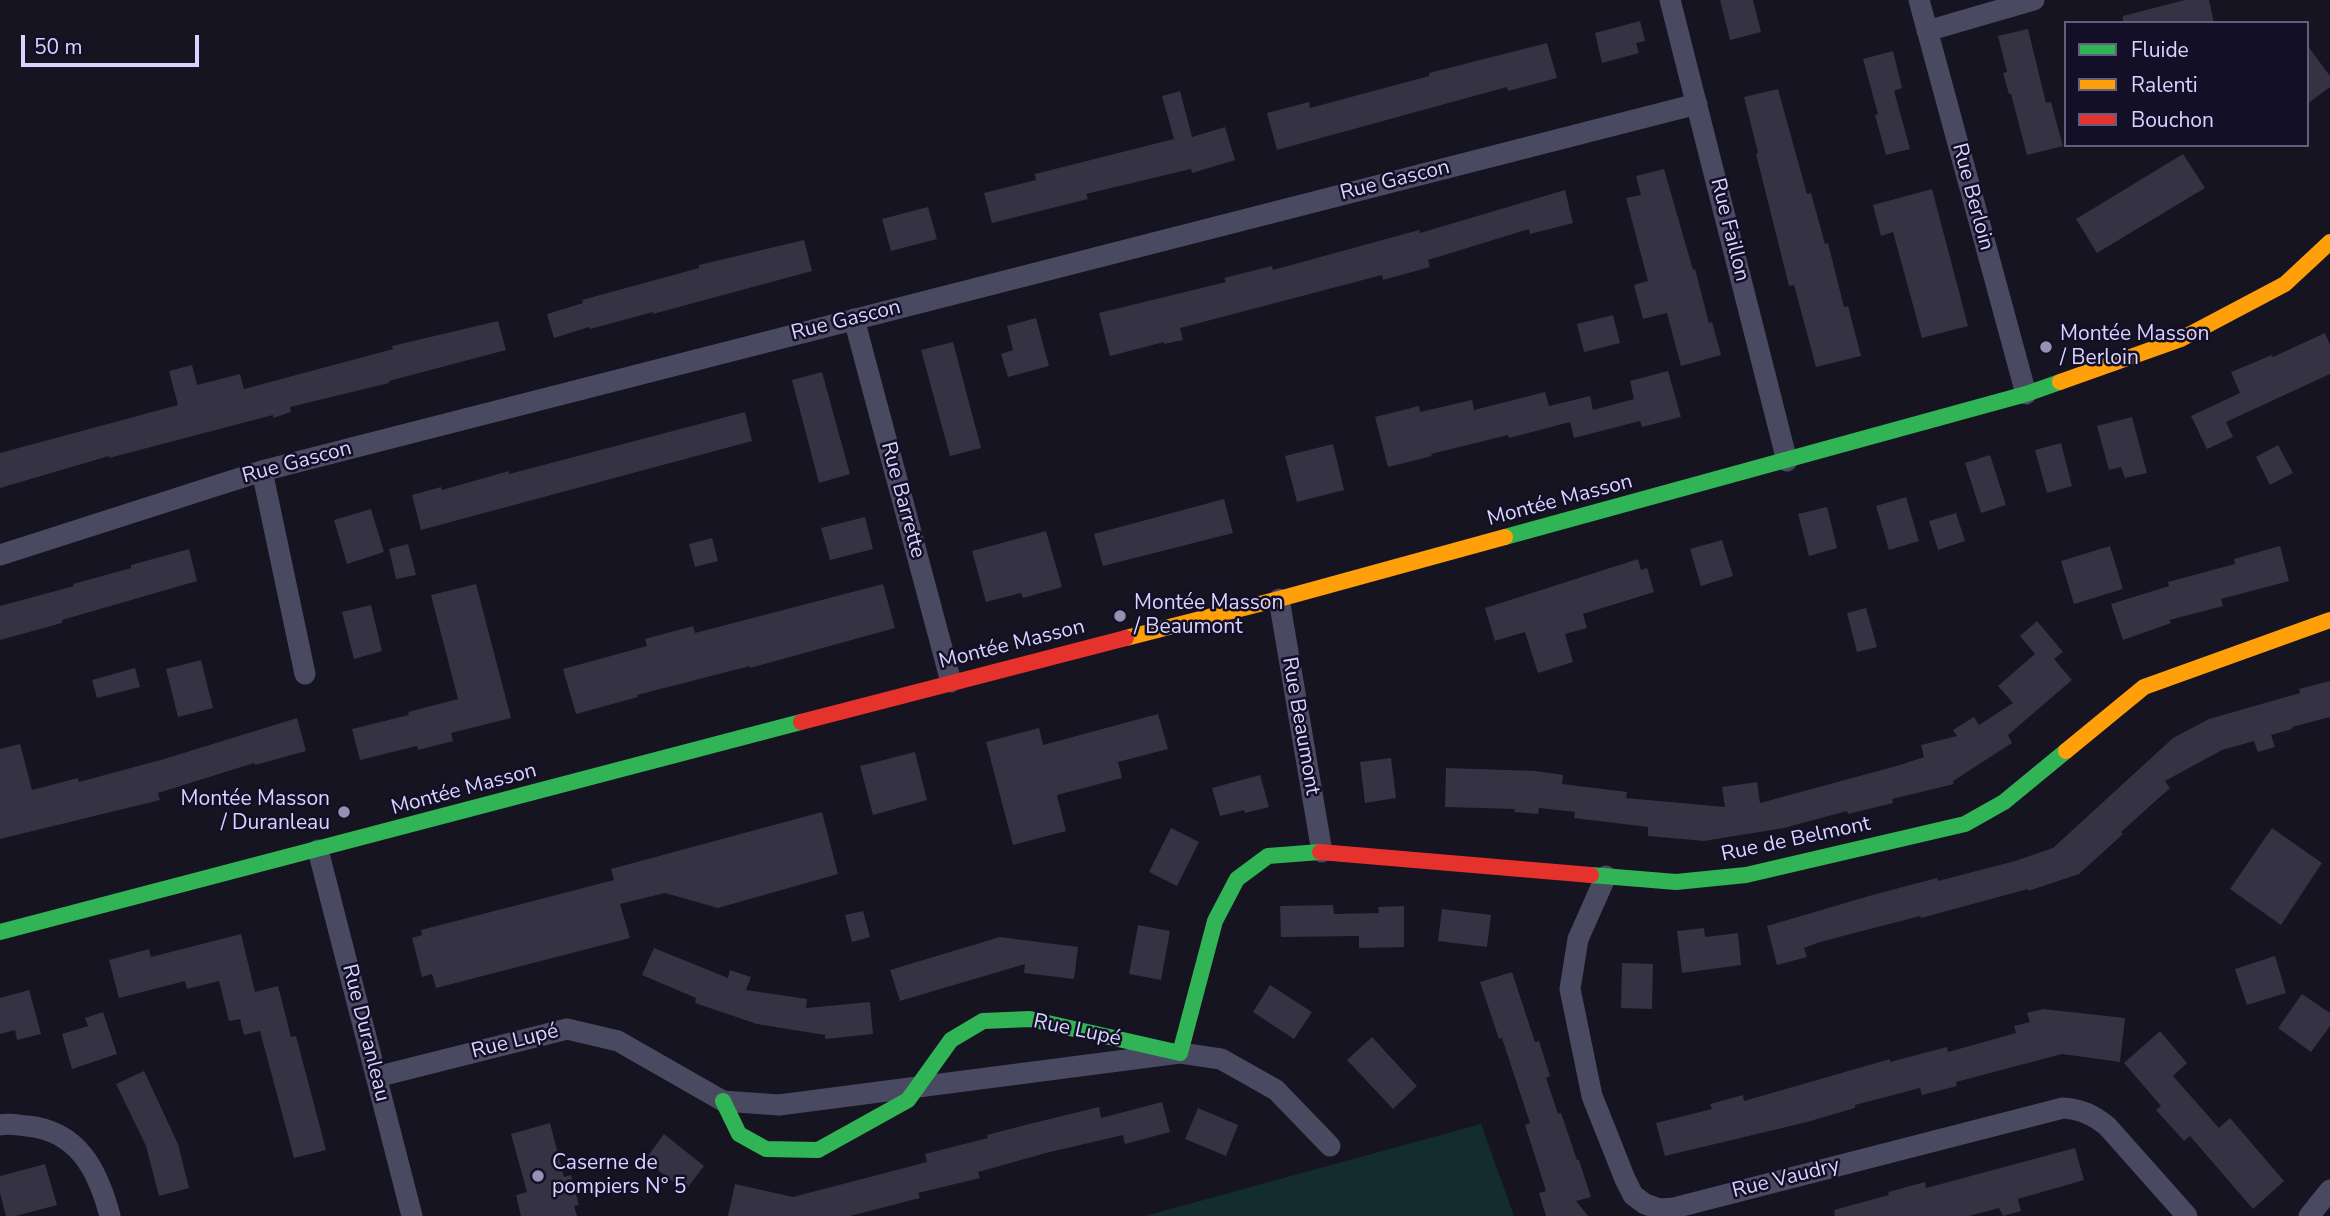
<!DOCTYPE html>
<html>
<head>
<meta charset="utf-8">
<style>
	body { margin:0 }
	#map { position:relative; width:2330px; height:1216px; overflow:hidden; background:#161421; font-family:"Nunito Sans",sans-serif }
	canvas { display:block }
	.legend { position:absolute; left:2064px; top:21px; width:245px; height:126px; box-sizing:border-box; background:#130f26; border:2px solid #625e7d; margin:0; padding:9px 12px; list-style:none; font-size:21px; color:#d9d4ff }
	.legend li { display:flex; align-items:center; gap:14px; height:35px }
	.legend b { width:35px; border:2px solid #625e7d }
	.scale { position:absolute; left:21px; top:35px; width:178px; height:32px; box-sizing:border-box; border:4px solid #d9d4ff; border-top:0; padding-left:9px; font-size:21px; line-height:24px; white-space:nowrap; color:#d9d4ff; -webkit-text-stroke:5px #130f26; paint-order:stroke }
</style>
</head>
<body>
<div id="map">
<canvas width="2330" height="1216"></canvas>
<ul class="legend">
<li><b style="height:9px;background:#30b455"></b>Fluide</li>
<li><b style="height:9px;background:#ff9f0a"></b>Ralenti</li>
<li><b style="height:9px;background:#e5322d"></b>Bouchon</li>
</ul>
<div class="scale">50 m</div>
</div>
<script>
const c = document.querySelector('canvas').getContext('2d');
c.lineJoin = 'round';
function fillPath(path, color) {
  c.fillStyle = color;
  c.fill(path, 'evenodd');
}
function strokePath(path, color, width, dash) {
  c.strokeStyle = color;
  c.lineWidth = width;
  c.lineCap = dash ? 'butt' : 'round';
  c.setLineDash(dash || []);
  c.stroke(path);
}
function label(font, color, halo, rows, align = 'center') {
  c.font = font + ' "Nunito Sans",sans-serif';
  c.lineWidth = 5;
  c.setLineDash([]);
  c.textBaseline = 'middle';
  c.strokeStyle = halo;
  c.fillStyle = color;
  for (const [text, x, y, turn = 0] of rows) {
    c.save();
    c.translate(x, y);
    c.rotate((+turn || 0) * Math.PI / 180);
    c.textAlign = isNaN(turn) ? turn : align;
    if (halo) c.strokeText(text, 0, 0);
    c.fillText(text, 0, 0);
    c.restore();
  }
}
fillPath(new Path2D(`
	M1481 1124 1514 1216H1145Z`), '#132c2d');
fillPath(new Path2D(`
	M1720 0H1753L1761 32 1730 40Z
	M2185 0H2209L2214 23H2123V16Z
	M1640 21 1645 41 1636 43 1639 53 1602 63 1595 33Z
	M2028 29 2046 103 2051 102 2063 146 2027 155 2011 94H2009L2003 73 2007 72 1998 36Z
	M1547 43 1557 78 1508 91 1507 87 1277 150 1267 113 1309 102 1310 108 1429 76V73Z
	M2307 45 2330 76V87L2307 104Z
	M1893 51 1902 88 1894 91 1910 149 1886 155 1875 115 1878 114 1863 59Z
	M1778 89 1807 194 1811 193 1825 244 1828 243 1844 307 1848 306 1861 356 1816 367 1794 285 1789 286 1756 154 1758 153 1744 97Z
	M1180 91 1192 137 1225 127 1235 160 1192 173 1191 169 1086 194 1088 199 992 223 984 193 1036 180 1035 174 1174 139 1162 96Z
	M2183 154 2205 188 2097 253 2076 219Z
	M1664 169 1693 270 1695 269 1709 323 1712 322 1721 355 1681 366 1667 313 1643 319 1634 285 1648 281 1626 198 1641 195 1636 176Z
	M1932 189 1968 326 1922 338 1893 232 1881 236 1873 205Z
	M1565 190 1573 223 1530 234 1529 229 1428 260 1430 267 1383 280 1382 275 1180 328 1183 340 1164 344V342L1110 356 1099 313 1226 282 1224 278 1272 266 1273 270 1419 230 1420 233Z
	M928 207 937 239 891 251 882 219Z
	M804 240 812 271 653 314V312L590 329 589 327 554 338 547 314 583 303 582 300 699 268V265Z
	M1613 315 1620 343 1584 352 1577 324Z
	M1036 318 1049 366 1008 377 1001 354 1013 350 1007 326Z
	M498 321 506 350 389 381V383L290 407 291 412 273 418V415L109 458V456L0 488V453L178 405 169 371 192 365 197 385 240 374 244 389 393 349 392 346Z
	M2325 333 2330 345V374L2226 422 2233 437 2207 449 2191 416 2240 393 2231 372 2272 355 2273 357Z
	M953 342 981 448 950 456 921 350Z
	M1668 371 1681 417 1642 427 1640 421 1574 438 1570 422 1509 438 1508 435 1431 454 1432 456 1388 467 1375 417 1419 406 1420 412 1472 400 1474 410 1545 392 1549 406 1590 396 1593 410 1634 399 1630 381Z
	M822 372 850 474 819 483 792 380Z
	M745 412 752 441 421 530 412 495 441 487 442 490 509 471V474Z
	M2132 417 2147 473 2125 478 2121 467 2109 470 2097 426Z
	M2061 443 2072 486 2047 493 2035 450Z
	M1333 444 1344 490 1297 502 1285 456Z
	M2278 445 2293 473 2270 485 2256 457Z
	M1990 455 2006 505 1981 513 1965 463Z
	M1906 497 1919 541 1889 550 1876 506Z
	M1224 499 1233 533 1103 566 1094 534Z
	M1827 507 1837 548 1809 556 1798 514Z
	M371 509 384 552 347 564 334 520Z
	M1956 513 1965 541 1938 550 1929 521Z
	M865 517 873 549 830 560 821 528Z
	M1046 531 1062 587 1023 598 1021 593 986 602 972 551Z
	M712 538 718 561 695 567 689 544Z
	M1722 540 1733 576 1701 586 1690 549Z
	M408 544 416 575 396 579 389 549Z
	M2110 546 2123 589 2074 604 2061 561Z
	M2280 546 2289 581 2221 599 2223 606 2169 620 2171 623 2123 640 2111 604 2169 586 2168 582 2235 564 2234 559Z
	M189 549 197 581 62 620V623L0 640V606L74 586 73 584 131 568V565Z
	M1638 559 1641 570 1647 568 1654 592 1583 614 1587 628 1565 634 1573 662 1538 673 1525 632 1495 641 1485 608Z
	M476 584 511 718 451 733 453 741 418 750 417 746 360 760 352 729 409 715 408 712 458 699 431 595Z
	M883 584 895 628 750 668V666L637 695 638 697 576 714 563 669 647 646 645 639 693 626 695 633Z
	M371 605 382 651 354 659 342 612Z
	M1866 608 1877 647 1857 652 1847 613Z
	M2037 621 2063 652 2054 659 2072 680 2008 735 2012 743 1953 781 1954 784 1892 799 1893 803 1848 814 1847 811 1784 828 1704 841 1648 836V827L1574 818 1575 812 1539 808 1538 814 1514 812 1515 809 1445 807 1446 768 1536 771 1563 775 1562 784 1627 792 1626 798 1725 807 1722 787 1757 782 1760 803 1900 765 1924 757 1921 745 1957 736 1953 730 1974 717 1979 725 2013 703 1998 686 2035 654 2020 636Z
	M201 660 213 708 178 717 166 669Z
	M135 668 140 687 97 698 92 680Z
	M2330 681V717L2292 727V729L2271 735 2275 747 2258 752 2254 741 2222 750 2165 781 2170 788 2121 832 2123 834 2079 874 2028 891V889L1921 918 1920 916 1820 942 1804 948 1807 957 1777 965 1767 926 1876 894 1937 878 1938 881 2015 861 2053 848 2173 738 2209 719 2300 693 2299 689Z
	M1158 714 1168 749 1118 762 1122 778 1057 795 1066 831 1013 845 986 742 1039 728 1043 745Z
	M297 718 306 751 255 765 254 763 158 793 160 800 0 839V749L20 744 32 790 78 778 79 782 164 759Z
	M915 752 927 800 873 815 860 766Z
	M1391 758 1396 798 1365 803 1360 762Z
	M1260 775 1269 807 1245 813 1244 810 1220 816 1212 788Z
	M822 812 838 874 718 908 665 893 620 904 630 938 436 988 432 974 422 977 412 938 422 935 421 930 614 880 611 869Z
	M1171 828 1199 842 1177 886 1149 872Z
	M2272 828 2322 863 2281 925 2230 889Z
	M1333 905 1334 914 1379 913 1378 907 1404 906V947L1359 948V936L1281 937 1280 906Z
	M1442 909 1491 915 1487 947 1438 941Z
	M863 911 870 937 852 942 845 915Z
	M1138 925 1170 931 1161 980 1129 974Z
	M1704 928 1705 937 1738 933 1741 965 1682 973 1677 931Z
	M241 934 255 992 278 986 291 1037 296 1036 326 1150 294 1158 260 1031 244 1035 240 1019 229 1021 219 981 187 989 185 981 119 998 109 960 149 949 151 957Z
	M1000 937 1078 947 1074 979 1024 973 1025 964 900 1001 890 970Z
	M654 948 728 978 730 970 751 977 746 990 807 999 806 1008 870 1002 873 1034 825 1039V1035L757 1024 695 1003 696 998 642 975Z
	M2275 956 2286 993 2247 1005 2235 969Z
	M1622 963 1653 964 1652 1009 1621 1008Z
	M1512 972 1535 1042 1539 1041 1550 1076 1546 1078 1558 1114 1561 1113 1577 1160H1579L1591 1197 1576 1201 1588 1216H1546L1539 1193 1546 1191 1525 1125 1530 1123 1502 1038 1499 1039 1480 982Z
	M1270 985 1312 1012 1294 1039 1253 1012Z
	M29 990 41 1034 17 1040 15 1030 0 1034V998Z
	M2302 994 2330 1013V1026L2311 1052 2278 1028Z
	M2043 1009 2125 1018 2120 1062 2062 1054 1956 1082 1957 1086 1922 1095 1920 1088 1855 1105V1108L1807 1122 1665 1156 1656 1123 1712 1109 1710 1104 1743 1095 1744 1101 1890 1059V1062L1947 1047 1948 1052 2016 1033 2014 1026 2030 1022 2027 1013Z
	M103 1012 117 1054 72 1069 62 1034 88 1026 85 1018Z
	M2160 1031 2187 1063 2173 1076 2219 1128 2230 1118 2284 1181 2253 1209 2190 1136 2184 1141 2156 1110 2161 1106 2124 1063Z
	M1372 1037 1417 1086 1393 1109 1347 1060Z
	M144 1071 178 1144 189 1188 159 1196 146 1146 116 1084Z
	M1162 1102 1170 1132 1125 1144 1123 1135 1046 1153 978 1172 980 1178 918 1193 920 1198 850 1216H728L735 1184 793 1197 927 1162 925 1154 988 1138 987 1135 1029 1124 1099 1107 1101 1118Z
	M1198 1108 1238 1125 1226 1156 1185 1139Z
	M550 1123 564 1177 571 1175 579 1205 574 1206 577 1216H521L516 1195 527 1192 511 1134Z
	M664 1134 704 1166 685 1191 645 1160Z
	M2075 1148 2084 1180 2018 1199 2021 1211 2003 1216 1999 1208 1969 1216H1835L1834 1210 1889 1195 1888 1192 1925 1182 1926 1188Z
	M45 1164 57 1205 16 1216H6L0 1193V1176Z`), '#343243');
strokePath(new Path2D(`
	M1670 0 1787 461
	M1919 0 2026 394
	M1927 31 2034 0
	M854 319 951 682
	M262 471 305 674
	M0 555 262 471 1697 104
	M1279 599 1322 852
	M318 850 412 1216
	M1606 876 1578 939 1570 989 1592 1096 1625 1179 1633 1195 1645 1204 1659 1209 1674 1208 2063 1108C2081 1109 2093 1115 2107 1126L2187 1216
	M376 1077 567 1029 618 1041 723 1101 779 1105 1180 1053 1221 1059 1276 1090 1330 1146
	M0 1125C9 1123 18 1125 27 1126 79 1131 98 1171 110 1216
	M2309 1216 2330 1190`), '#4a4962', 21);
strokePath(new Path2D(`
	M1505 537 2026 394 2060 382
	M1591 875 1676 882 1746 875 1965 824 2004 802 2066 751
	M0 932 801 722
	M723 1101 739 1134 766 1149 818 1150 908 1100 951 1040 983 1021 1030 1019 1180 1053 1215 921 1237 879 1268 856 1320 852`), '#30b455', 16);
strokePath(new Path2D(`
	M2060 382 2181 339 2285 284 2330 242
	M1126 638 1279 599 1505 537
	M2066 751 2144 687 2330 620`), '#ff9f0a', 16);
strokePath(new Path2D(`
	M801 722 1126 638
	M1320 852 1591 875`), '#e5322d', 16);
for (const [x, y, r, color] of [
	[2046,347,7,"#9591b1"],
	[1120,616,7,"#9591b1"],
	[344,812,7,"#9591b1"],
	[538,1176,7,"#9591b1"]
]) {
  const dot = new Path2D();
  dot.arc(x, y, r, 0, 2 * Math.PI);
  c.fillStyle = color;
  c.fill(dot);
  strokePath(dot, '#130f26', 2.5);
}
label('21px', '#d9d4ff', '#130f26', [
	["Rue Gascon",1395,181,-14],
	["Rue Berloin",1972,197,75],
	["Rue Faillon",1729,230,76],
	["Rue Gascon",846,321,-14],
	["Rue Gascon",297,463,-15],
	["Rue Barrette",902,500,75],
	["Montée Masson",1560,501,-15],
	["Montée Masson",1012,645,-14],
	["Rue Beaumont",1300,726,80],
	["Montée Masson",464,790,-15],
	["Rue de Belmont",1796,840,-12],
	["Rue Lupé",1077,1031,12],
	["Rue Duranleau",365,1033,76],
	["Rue Lupé",515,1042,-14],
	["Rue Vaudry",1786,1179,-14]
]);
label('21px', '#d9d4ff', '#130f26', [
	["Montée Masson",2060,335],
	["/ Berloin",2060,359],
	["Montée Masson",1134,604],
	["/ Beaumont",1134,628],
	["Montée Masson",330,800,"right"],
	["/ Duranleau",330,824,"right"],
	["Caserne de",552,1164],
	["pompiers N° 5",552,1188]
], 'left');
</script>
</body>
</html>
